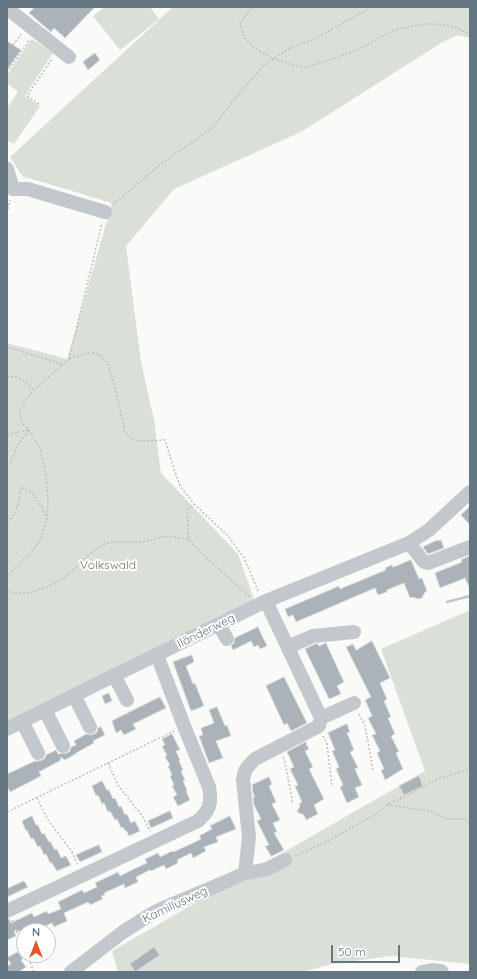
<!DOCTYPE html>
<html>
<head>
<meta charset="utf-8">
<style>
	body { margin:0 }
	#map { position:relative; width:477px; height:979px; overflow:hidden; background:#fafaf8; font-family:Quicksand,sans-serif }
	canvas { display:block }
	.frame { position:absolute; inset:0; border:8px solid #657683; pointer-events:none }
	.north { position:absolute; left:16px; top:923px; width:40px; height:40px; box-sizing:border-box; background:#fff; border:1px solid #c1c8cd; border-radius:50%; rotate:0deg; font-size:11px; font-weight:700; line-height:16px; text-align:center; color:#657683 }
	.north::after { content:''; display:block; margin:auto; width:14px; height:18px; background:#e4572e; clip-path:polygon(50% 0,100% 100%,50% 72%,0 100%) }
	.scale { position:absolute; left:331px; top:945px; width:69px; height:18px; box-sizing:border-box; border:2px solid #657683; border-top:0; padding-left:5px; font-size:12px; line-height:14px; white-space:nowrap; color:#657683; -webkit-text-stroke:3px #fff; paint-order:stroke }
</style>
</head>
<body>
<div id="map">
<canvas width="477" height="979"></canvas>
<div class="frame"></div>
<div class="north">N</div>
<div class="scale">50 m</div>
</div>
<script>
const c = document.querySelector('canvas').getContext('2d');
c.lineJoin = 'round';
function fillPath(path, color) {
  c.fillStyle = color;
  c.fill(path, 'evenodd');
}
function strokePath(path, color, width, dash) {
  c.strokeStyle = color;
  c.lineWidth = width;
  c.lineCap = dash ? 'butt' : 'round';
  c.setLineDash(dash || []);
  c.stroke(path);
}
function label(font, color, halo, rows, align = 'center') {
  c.font = font + ' Quicksand,sans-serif';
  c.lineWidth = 4;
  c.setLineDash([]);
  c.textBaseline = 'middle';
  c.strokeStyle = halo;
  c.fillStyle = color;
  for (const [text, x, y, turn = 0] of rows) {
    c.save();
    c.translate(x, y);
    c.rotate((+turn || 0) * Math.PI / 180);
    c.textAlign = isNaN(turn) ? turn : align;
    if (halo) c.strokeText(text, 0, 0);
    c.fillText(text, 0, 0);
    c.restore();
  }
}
fillPath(new Path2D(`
	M104 7H150L159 19 120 50 93 16Z
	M173 7H470V38L458 35 441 43 301 132 174 189 126 246 141 362 154 420 161 473 238 554 256 605 7 728V343L67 359 112 203 22 176 10 157Z
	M32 39 53 53 25 96 40 106 14 144 7 140V108L18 92 7 83V75Z
	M470 610V964L391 956 332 964 302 972H118L112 951 425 771 381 649Z`), '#dadfd7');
strokePath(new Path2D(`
	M447 602 470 596`), '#bbc7cb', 2.5);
const building = new Path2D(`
	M35 7H95L65 38 54 28 51 32 29 13Z
	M7 41 21 50 7 70Z
	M95 53 100 60 88 70 83 62Z
	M470 506V525L461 515Z
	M438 540V541L441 540 444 548 428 554 423 547Z
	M470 556V589L465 578 440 588 435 573 462 562 461 560Z
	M411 560 419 579 422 578 427 591 425 592 422 598 418 599 412 597 410 598 404 583 387 590V592L378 595 375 588 296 622 293 615 288 617 285 609 339 586 340 589 386 570 385 568 392 565 393 567Z
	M258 627 267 646 260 649 258 645 254 647 251 641 233 650 231 646 234 643 235 638Z
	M372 641 390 678 380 683 387 699 384 701 391 717 388 718 395 734 391 736 399 752 396 753 403 769 385 780 381 770 384 769 377 753 380 751 372 735 376 734 368 718 372 716 365 700 371 697 346 647 353 644 356 650Z
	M326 643 344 682 337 686 341 694 329 699 305 649 315 644H318L319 646Z
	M192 655 194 662 186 666 193 684 195 683 204 706 191 711 173 662Z
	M284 677 307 723 291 731 287 723 284 725 266 686Z
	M109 693 112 701 105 704 102 696Z
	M160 697 166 708 133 724 136 729 124 735 121 730 116 733 112 721Z
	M217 707 225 726 227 725 231 736 216 741 223 758 209 763 199 736 203 735 201 728 214 723 209 710Z
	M347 724 350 732 347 733 354 750 350 752 358 768 355 769 362 785 355 788 359 797 347 803 340 787 343 785 336 769 339 767 332 751 335 750 328 733Z
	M101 727 105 735 93 741 94 743 76 753H77L65 760 60 757 61 760 39 772 41 776 10 792 7 786V774L35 761H38L42 760 45 758 46 755 56 750 58 754 67 753 70 751 71 747 76 745 74 741 86 734 90 735 94 734 97 732 98 728Z
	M172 734 180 750 176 751 180 760 179 761 183 770 181 771 185 780 183 781 187 790 186 791 190 800 178 806 173 797 177 795 172 786 174 785 170 776 172 775 168 766 170 765 165 757 167 756 162 746 165 745 162 739Z
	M306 742 307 744H306L309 749 305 751 313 767 309 769 324 799 314 805 318 814 306 820 304 815 297 812 300 806 299 804 302 802 295 786 298 785 290 769 294 767 287 752Z
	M419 776 423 786 404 795 399 786Z
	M269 777 272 784 269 786 276 802 272 804 280 820 273 823 277 832 274 833 284 850 272 856H271L265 846 269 845 257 821 261 819 254 805 253 797H255L253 793 252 785Z
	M102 781 107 790H109L113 799 115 798 119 807 121 806 125 815 127 814 131 823 135 821 140 831 129 836 126 830 125 831 123 827 121 828 117 819 115 820 110 811 108 812 104 803 102 804 98 795 96 796 92 786Z
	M170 811 173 818 151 828 148 821Z
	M32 816 36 825H38L42 834 44 833 49 842 50 841 55 850 57 849 61 858 66 856 71 865 57 871 51 862 50 863 46 854 44 855 40 846 38 847 33 838 31 839 27 830 26 831 22 821Z
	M230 816 236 829 216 837 218 842 204 847 206 851 193 858 191 853 177 860 178 863 166 869 164 865 151 871 150 870 136 877 138 882 125 888 124 884 104 893 105 895 101 896 103 899 90 905 88 902 64 913 67 921 54 927 52 923 39 929 37 925 25 931H14L16 936 7 940V919H9L11 923 32 913 34 917 47 911 48 914 61 909 58 902 82 890 84 893 97 887 95 883 118 872 120 876 136 868 147 863 145 859 158 853 160 857 172 851 173 852 191 844 201 839 199 836 212 829 210 826Z
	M99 845 102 852 80 862 76 855Z
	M24 881 28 887 7 897V889Z
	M154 947 160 955 135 972 130 964Z
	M18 952 23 959 21 960 26 967 19 972H7V966L11 964 7 958Z`);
fillPath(building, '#aab3b9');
strokePath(building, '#dcdcda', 1);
strokePath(new Path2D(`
	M253 7 240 23 244 37 254 48 274 59 304 68 336 58 359 49 392 31 402 28 424 24H434L452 26 470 34
	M13 45 21 34
	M7 72 29 41
	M39 104 27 96 52 59
	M113 205 162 163 211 129 247 84 263 66 288 49 310 41 345 22 372 7
	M7 213 10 200
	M7 347 62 364
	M69 359 102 223
	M7 377C19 375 26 382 34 390
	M7 435 29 430
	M7 466 11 462 17 446 29 430
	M194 504 229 537 244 558 258 591
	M7 522C18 515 19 498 21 487L32 493 42 508 46 517
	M7 578 11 572 33 550 40 540 47 519 48 503 46 476 40 448 29 430 23 424 21 420 20 411 25 401 34 390 69 359 90 352 101 356 108 364 116 392 125 432 133 440 144 441 165 440 174 469 180 486 194 504 187 510 189 540
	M7 591 15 593H29L47 587 65 577 96 549 103 545 112 542H143L162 537 172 536 189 540 209 560 250 597
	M359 714 365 725 373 771
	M323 736 327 744 332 787
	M283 757 285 762 293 804
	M108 763 118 785 143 817 150 831
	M37 798 48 820 72 852 78 866
	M387 805 430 811 446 819H465L470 824
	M7 812 174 731
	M295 856 326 842 376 814 387 805 438 779 470 769
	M12 920 24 948
	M27 955 34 972`), '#bbbfc2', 1.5, [2, 2]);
strokePath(new Path2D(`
	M7 9 17 16 69 57
	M7 169 13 189H28L105 212
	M409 543 424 562 428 563 470 547
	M266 601 321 718
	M219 625 227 639
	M288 647 313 636 354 632
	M114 675 127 700
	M74 695 90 727
	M45 710 63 746
	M321 718 354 703
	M22 721 38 753
	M7 729 105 680 266 601 409 543 429 530 470 492
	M245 873 249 837 243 780C244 770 247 767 255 759L319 726 321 718
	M7 911 198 821C210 810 212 803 209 787L184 726 157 655
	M71 972 123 932 148 916 161 909 223 883 245 873 253 872 267 869 285 860
	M422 972 432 970 441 971 442 972`), '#c3c8cc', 14);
label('12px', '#687a64', '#fff', [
	["Volkswald",108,565]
]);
label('12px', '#657683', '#fff', [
	["Iländerweg",206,631,-26],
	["Kamillusweg",175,905,-25]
]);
</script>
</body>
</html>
